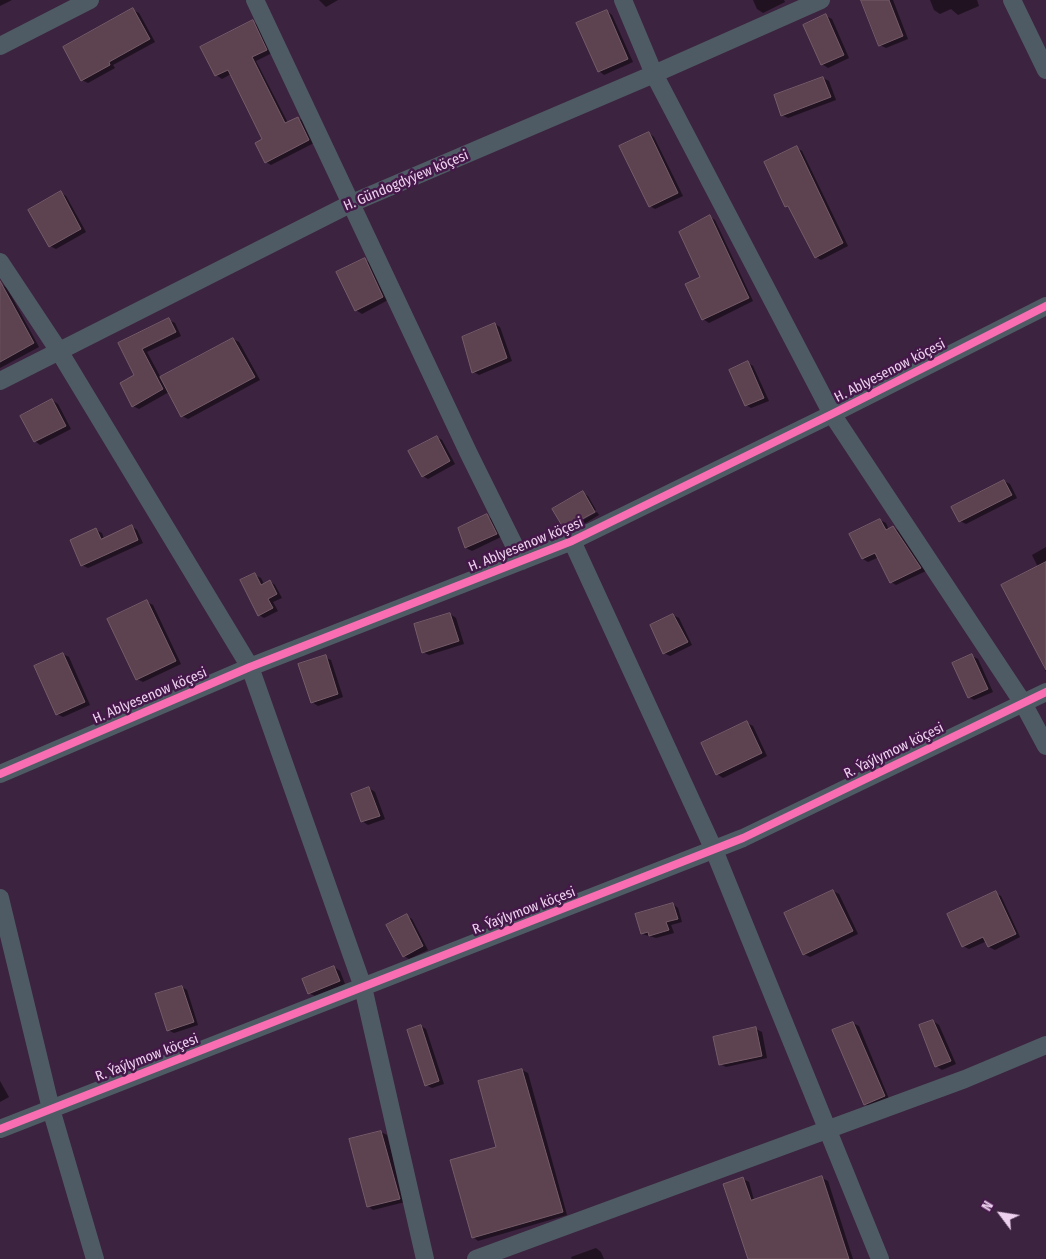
<!DOCTYPE html>
<html>
<head>
<meta charset="utf-8">
<style>
	body { margin:0 }
	#map { position:relative; width:1046px; height:1259px; overflow:hidden; background:#3c233f; font-family:"Fira Sans Condensed",sans-serif }
	canvas { display:block }
	.north { position:absolute; left:976px; top:1189px; width:50px; height:50px; -webkit-text-stroke:4px #45184a; paint-order:stroke; rotate:301deg; font-size:14px; font-weight:700; line-height:20px; text-align:center; color:#edd1ee }
	.north::after { content:''; display:block; margin:auto; width:18px; height:22px; background:#edd1ee; clip-path:polygon(50% 0,100% 100%,50% 72%,0 100%) }
</style>
</head>
<body>
<div id="map">
<canvas width="1046" height="1259"></canvas>
<div class="north">N</div>
</div>
<script>
const c = document.querySelector('canvas').getContext('2d');
c.lineJoin = 'round';
function fillPath(path, color) {
  c.fillStyle = color;
  c.fill(path, 'evenodd');
}
function strokePath(path, color, width, dash) {
  c.strokeStyle = color;
  c.lineWidth = width;
  c.lineCap = dash ? 'butt' : 'round';
  c.setLineDash(dash || []);
  c.stroke(path);
}
function label(font, color, halo, rows, align = 'center') {
  c.font = font + ' "Fira Sans Condensed",sans-serif';
  c.lineWidth = 5;
  c.setLineDash([]);
  c.textBaseline = 'middle';
  c.strokeStyle = halo;
  c.fillStyle = color;
  for (const [text, x, y, turn = 0] of rows) {
    c.save();
    c.translate(x, y);
    c.rotate((+turn || 0) * Math.PI / 180);
    c.textAlign = isNaN(turn) ? turn : align;
    if (halo) c.strokeText(text, 0, 0);
    c.fillText(text, 0, 0);
    c.restore();
  }
}
fillPath(new Path2D(`
	M0 0H12L0 6Z
	M319 0H338L326 7Z
	M753 0H784L785 2 763 13 757 9Z
	M871 0H893L908 39 886 48 880 45Z
	M930 0H977L979 6 958 15 951 9 940 14 934 10Z
	M133 10 139 13 155 42 113 65 115 68 88 83 82 80Z
	M607 11 612 15 633 62 604 75 599 71Z
	M826 16 832 19 849 58 828 68 822 64Z
	M253 22 258 25 272 53 256 61 288 123 298 118 304 121 314 143 271 165 266 162 264 139 231 74 222 79 216 75Z
	M823 78 829 81 836 100 788 118 782 115Z
	M649 133 654 137 683 196 655 209 650 206Z
	M797 148 802 151 848 246 821 260 816 257 791 209 786 206Z
	M61 193 66 196 86 232 56 249 50 246Z
	M710 217 715 220 753 301 709 323 703 319 702 277Z
	M365 260 370 263 388 300 362 314 356 310Z
	M1 284 7 288 39 347 0 368Z
	M169 320 175 323 181 336 147 352 161 378 233 339 239 342 260 380 188 419 182 416 169 392 139 409 133 406 135 376 120 344Z
	M495 324 500 327 512 361 479 375 474 372Z
	M748 363 753 366 769 401 751 408 746 405Z
	M52 400 58 404 71 429 40 445 35 441Z
	M437 437 442 440 455 464 428 479 423 476Z
	M1004 481 1010 484 1017 498 966 524 960 521Z
	M583 493 588 496 596 510 566 527V529L554 509Z
	M597 512 599 515 571 532 567 529Z
	M487 516 492 519 501 537 472 551 466 548 459 529Z
	M880 520 886 523 889 530 893 527 899 531 926 571 896 585 891 582 879 557 868 562 863 559Z
	M131 526 137 530 143 543 88 568 82 565 96 530 102 533 104 539Z
	M1046 547V672L1036 649 1038 567 1032 555Z
	M255 575 261 578 264 584 270 581 275 585 282 598 273 602 278 611 264 618 259 615Z
	M147 602 153 605 181 664 143 682 137 679Z
	M450 614 456 618 464 644 429 655 423 652Z
	M673 615 679 618 692 645 670 656 664 653Z
	M63 654 69 657 90 705 63 717 57 714Z
	M972 656 978 659 993 692 974 700 969 697Z
	M325 657 331 660 343 697 318 706 312 702Z
	M747 723 753 726 767 756 723 778 717 774Z
	M369 788 375 792 385 819 368 825 362 821Z
	M833 891 839 894 858 934 810 957 804 954Z
	M995 893 1001 896 1020 937 995 950 989 947 987 941 969 949 963 946Z
	M673 904 678 908 682 922 671 925 674 933 656 938 642 934Z
	M407 916 412 919 428 950 409 959 404 956Z
	M334 967 340 971 345 984 315 996 309 993Z
	M182 987 187 990 198 1025 174 1033 168 1030Z
	M933 1021 939 1025 956 1064 942 1070 936 1066Z
	M853 1023 859 1026 889 1099 871 1107 865 1104Z
	M421 1026 426 1029 444 1084 432 1088 426 1085Z
	M756 1029 762 1032 767 1058 726 1067 720 1064Z
	M522 1070 528 1073 567 1215 478 1241 473 1237Z
	M0 1081 9 1097 0 1102Z
	M381 1132 387 1135 405 1202 373 1210 368 1206Z
	M822 1178 828 1181 853 1259H749L743 1179 749 1182 754 1200Z
	M596 1248 601 1252 604 1259H572L571 1257Z`), '#0007');
const building = new Path2D(`
	M861 0H889L903 36 879 46Z
	M133 8 150 39 109 62 110 65 81 81 63 47Z
	M607 10 628 59 598 72 576 23Z
	M826 14 844 55 821 65 803 25Z
	M253 20 267 50 252 57 285 123 298 117 309 140 265 163 255 143 262 139 228 70 215 76 200 47Z
	M823 77 831 97 781 116 774 95Z
	M649 132 678 193 649 207 619 146Z
	M797 146 843 243 815 258 788 206 785 207 764 162Z
	M61 191 81 229 49 247 28 210Z
	M710 215 749 298 702 320 685 284 700 277 679 232Z
	M365 258 383 297 355 311 336 272Z
	M0 281 34 343 0 362Z
	M169 318 176 332 142 349 163 389 132 407 120 383 134 375 118 343Z
	M495 323 507 358 472 373 462 337Z
	M233 338 255 377 181 417 160 377Z
	M748 361 764 398 745 406 729 370Z
	M52 399 66 426 34 442 20 416Z
	M437 436 450 461 422 477 408 451Z
	M1004 480 1012 495 959 522 951 507Z
	M583 491 595 512 564 529 552 509Z
	M487 514 497 534 465 548 458 528Z
	M880 519 886 530 893 526 921 568 890 583 875 553 862 559 849 534Z
	M132 525 138 540 81 566 70 540 96 528 101 539Z
	M1046 562V670L1001 585Z
	M255 573 261 585 270 580 277 594 268 599 273 608 258 616 240 580Z
	M147 600 176 661 136 680 107 619Z
	M450 613 459 641 422 653 414 624Z
	M673 614 688 642 663 654 650 625Z
	M63 653 85 702 56 715 34 666Z
	M972 654 988 689 968 698 952 663Z
	M326 655 338 694 311 703 298 664Z
	M747 721 762 753 716 775 701 743Z
	M369 787 380 816 361 822 351 794Z
	M833 890 853 931 803 955 784 913Z
	M996 891 1016 934 988 947 983 937 962 947 947 914Z
	M673 903 678 919 666 922 669 930 649 936 648 932 641 934 635 914Z
	M407 914 423 946 403 957 386 925Z
	M334 966 340 981 308 994 302 979Z
	M182 986 194 1022 167 1031 155 994Z
	M933 1020 951 1061 935 1067 919 1025Z
	M853 1022 885 1096 864 1105 832 1030Z
	M421 1025 439 1081 425 1086 407 1030Z
	M756 1027 762 1056 719 1065 713 1037Z
	M522 1069 563 1212 472 1238 450 1160 496 1147 478 1081Z
	M381 1131 400 1199 367 1207 349 1139Z
	M822 1176 849 1259H748L723 1184 743 1177 751 1200Z`);
fillPath(building, '#5d4350');
strokePath(building, '#765c68', 1);
strokePath(new Path2D(`
	M255 0 469 454 522 561
	M623 0 654 74 832 414 1023 703 1046 746
	M1012 0 1046 70
	M0 46 90 0
	M0 262 59 351 250 667 363 987 425 1259
	M0 381 352 203 654 74 821 0
	M572 541 714 850 880 1259
	M0 774 250 667 572 541 832 414 1046 306
	M0 898 51 1109 95 1259
	M0 1129 743 838 1046 692
	M476 1259 965 1079 1046 1045`), '#4f5b64', 18);
strokePath(new Path2D(`
	M0 774 250 667 572 541 832 414 1046 306
	M0 1129 743 838 1046 692`), '#f96db3', 8);
label('14px', '#edd1ee', '#45184a', [
	["H. Gündogdyýew köçesi",406,181,-23],
	["H. Ablyesenow köçesi",890,371,-27],
	["H. Ablyesenow köçesi",526,545,-22],
	["H. Ablyesenow köçesi",150,696,-23],
	["R. Ýaýlymow köçesi",894,751,-26],
	["R. Ýaýlymow köçesi",524,911,-21],
	["R. Ýaýlymow köçesi",147,1058,-21]
]);
</script>
</body>
</html>
